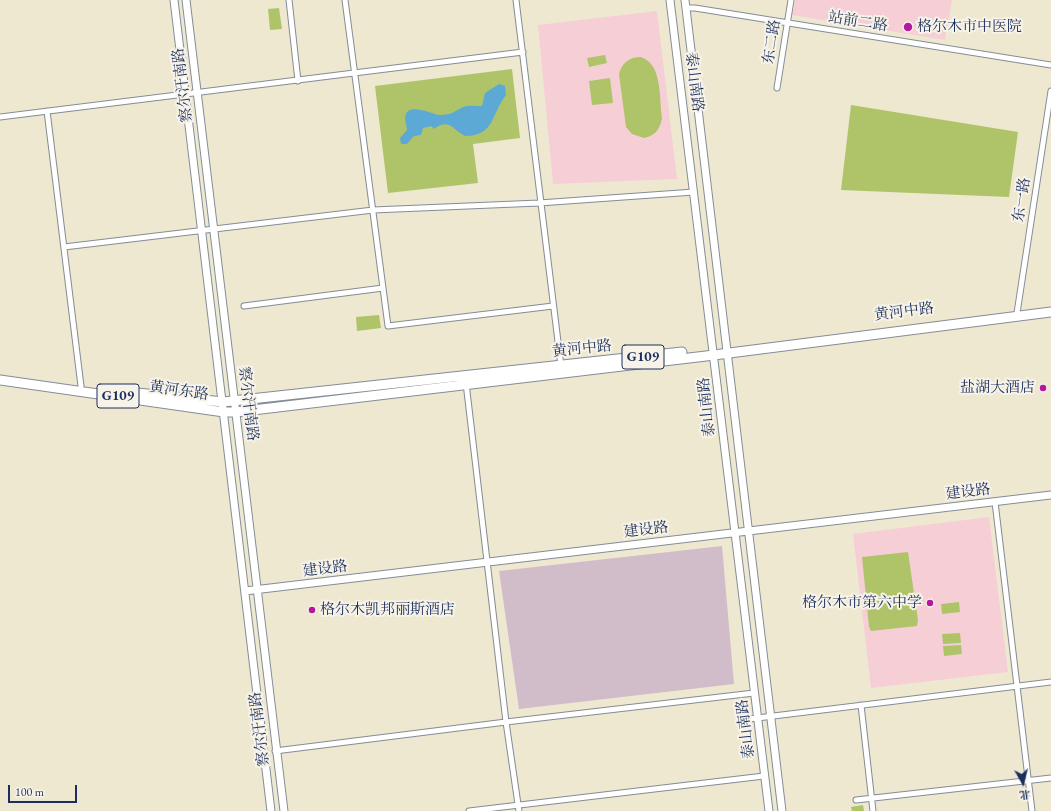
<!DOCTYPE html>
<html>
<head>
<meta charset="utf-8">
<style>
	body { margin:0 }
	#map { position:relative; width:1051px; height:811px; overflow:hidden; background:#eee8d0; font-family:"EB Garamond","Noto Serif SC",serif }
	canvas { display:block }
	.north { position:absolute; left:1003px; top:763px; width:40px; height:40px; -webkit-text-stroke:3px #f7f3e8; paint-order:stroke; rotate:172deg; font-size:11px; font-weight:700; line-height:16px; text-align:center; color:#1b2f5e }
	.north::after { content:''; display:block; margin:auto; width:14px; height:18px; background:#1b2f5e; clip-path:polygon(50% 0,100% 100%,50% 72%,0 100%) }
	.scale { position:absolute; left:8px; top:785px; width:69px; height:18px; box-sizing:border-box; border:2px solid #1b2f5e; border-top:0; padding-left:5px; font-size:12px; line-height:14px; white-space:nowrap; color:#1b2f5e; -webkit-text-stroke:3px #f7f3e8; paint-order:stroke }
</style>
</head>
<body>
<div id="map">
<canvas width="1051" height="811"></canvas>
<div class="north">北</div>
<div class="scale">100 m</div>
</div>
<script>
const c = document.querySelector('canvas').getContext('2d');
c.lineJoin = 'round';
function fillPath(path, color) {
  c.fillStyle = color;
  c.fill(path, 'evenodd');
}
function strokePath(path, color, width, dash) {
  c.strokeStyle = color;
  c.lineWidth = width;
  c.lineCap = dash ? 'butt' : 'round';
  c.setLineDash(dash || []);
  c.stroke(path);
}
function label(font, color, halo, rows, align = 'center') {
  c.font = font + ' "EB Garamond","Noto Serif SC",serif';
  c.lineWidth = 4;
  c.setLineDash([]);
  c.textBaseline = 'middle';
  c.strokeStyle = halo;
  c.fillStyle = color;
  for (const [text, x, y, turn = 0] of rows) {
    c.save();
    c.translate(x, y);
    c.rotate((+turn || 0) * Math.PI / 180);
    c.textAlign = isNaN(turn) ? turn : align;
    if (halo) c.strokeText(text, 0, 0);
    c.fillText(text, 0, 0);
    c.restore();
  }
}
fillPath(new Path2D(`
	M795 0H952L945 40 792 15Z
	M657 11 677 179 553 184 538 25Z
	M989 517 1008 672 871 688 853 534Z`), '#f6cfd6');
fillPath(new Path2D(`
	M722 546 734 684 519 709 499 571Z`), '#d1bdc9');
fillPath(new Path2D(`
	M279 8 282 29 270 30 268 9Z
	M605 55 607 63 589 67 587 58Z
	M641 57C663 64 659 100 662 118 660 129 655 136 644 138L632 134 626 127 619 74C622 63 629 57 641 57Z
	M512 69 520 138 473 144 478 183 388 193 375 86Z
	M610 78 613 103 592 105 589 81Z
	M851 105 1018 132 1009 197 841 190Z
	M379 315 381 328 357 331 356 317Z
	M908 552 918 620 917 626 871 631 869 627 862 557Z
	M959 602 960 612 942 614 941 604Z
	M960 633 961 643 943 644 942 634Z
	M961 645 962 654 944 656 943 646Z
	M863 805 864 811H852L851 807Z`), '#afc469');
fillPath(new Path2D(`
	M499 84 505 86 506 95C491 114 495 136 465 136 451 128 450 118 433 129L432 126 423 128 421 135 414 136 407 144H401L400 138 407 130C407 126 405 122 405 118 406 100 434 115 440 115 453 115 454 111 463 107 469 105 476 106 482 106L485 93Z`), '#5ca9d5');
const street = new Path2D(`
	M289 0 298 81
	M345 0 388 326 553 306
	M516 0 561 366
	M686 8H695L1051 65
	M777 88 791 0
	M47 111 81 386
	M0 117 523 52
	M64 247 373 210 539 203 694 192
	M244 306 383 288
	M1017 313 1051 91
	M466 383 506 722 519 811
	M995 502 1032 811
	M861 705 873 811
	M749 719 1051 682
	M275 751 506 722 754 693
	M856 800 1051 778
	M469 811 764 776`);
const secondary = new Path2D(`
	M174 0 271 811
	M186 0 284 811
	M670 0 769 811
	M685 0 782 811
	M245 591 1051 495`);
const highway = new Path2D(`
	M0 380 224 412H236L706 356 1051 312
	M128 392 223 402 682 352`);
strokePath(street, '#848c97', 7);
strokePath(secondary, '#848c97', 9);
strokePath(highway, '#848c97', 11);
strokePath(street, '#fff', 5);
strokePath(secondary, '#fff', 7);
strokePath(highway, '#fff', 9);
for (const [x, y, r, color] of [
	[908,27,5,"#b5179e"],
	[1043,388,4,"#b5179e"],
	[930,603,4,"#b5179e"],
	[312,610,4,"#b5179e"]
]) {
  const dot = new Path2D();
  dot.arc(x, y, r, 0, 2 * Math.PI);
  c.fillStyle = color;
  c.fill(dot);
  strokePath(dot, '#f7f3e8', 1.5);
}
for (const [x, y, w] of [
	[643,357,42],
	[118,396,42]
]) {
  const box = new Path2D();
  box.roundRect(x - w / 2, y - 12, w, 24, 3);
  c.fillStyle = '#f7f3e8';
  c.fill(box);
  strokePath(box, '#1b2f5e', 1);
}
label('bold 14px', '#1b2f5e', null, [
	["G109",643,357],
	["G109",118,396]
]);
label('15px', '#1b2f5e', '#f7f3e8', [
	["站前二路",858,22,9],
	["东二路",772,42,-81],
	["泰山南路",694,82,83],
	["察尔汗南路",183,85,-97],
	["东一路",1022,200,-81],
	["黄河中路",904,312,-7],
	["黄河中路",582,349,-6],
	["黄河东路",179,391,8],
	["察尔汗南路",248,404,83],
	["泰山南路",707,407,-96],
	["建设路",968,492,-7],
	["建设路",646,530,-7],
	["建设路",325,569,-7],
	["察尔汗南路",260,729,-97],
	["泰山南路",746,729,-97]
]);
label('15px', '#1b2f5e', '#f7f3e8', [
	["格尔木市中医院",917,27],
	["盐湖大酒店",1035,388,"right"],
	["格尔木市第六中学",922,603,"right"],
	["格尔木凯邦丽斯酒店",320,610]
], 'left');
</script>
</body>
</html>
